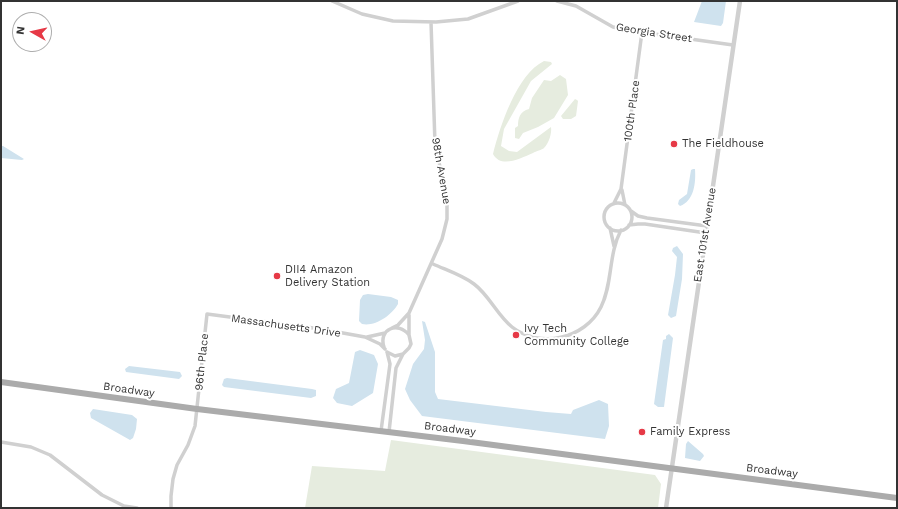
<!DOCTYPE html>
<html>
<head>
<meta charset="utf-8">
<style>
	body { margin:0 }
	#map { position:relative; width:898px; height:509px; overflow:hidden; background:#fff; font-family:"Work Sans",sans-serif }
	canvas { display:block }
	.frame { position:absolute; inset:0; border:2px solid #333; pointer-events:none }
	.north { position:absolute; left:12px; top:12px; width:40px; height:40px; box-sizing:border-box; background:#fff; border:1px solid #adadad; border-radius:50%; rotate:278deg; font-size:11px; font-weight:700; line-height:16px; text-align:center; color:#333 }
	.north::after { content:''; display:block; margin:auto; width:14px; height:18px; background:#e63946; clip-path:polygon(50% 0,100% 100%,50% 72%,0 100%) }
</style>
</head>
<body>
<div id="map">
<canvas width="898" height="509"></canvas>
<div class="frame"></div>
<div class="north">N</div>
</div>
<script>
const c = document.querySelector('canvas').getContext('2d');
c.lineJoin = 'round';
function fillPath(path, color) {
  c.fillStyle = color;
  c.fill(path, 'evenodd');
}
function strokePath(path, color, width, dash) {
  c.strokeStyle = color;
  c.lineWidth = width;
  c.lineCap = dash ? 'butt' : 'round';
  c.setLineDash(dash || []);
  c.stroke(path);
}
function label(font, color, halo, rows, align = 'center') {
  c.font = font + ' "Work Sans",sans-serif';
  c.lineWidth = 4;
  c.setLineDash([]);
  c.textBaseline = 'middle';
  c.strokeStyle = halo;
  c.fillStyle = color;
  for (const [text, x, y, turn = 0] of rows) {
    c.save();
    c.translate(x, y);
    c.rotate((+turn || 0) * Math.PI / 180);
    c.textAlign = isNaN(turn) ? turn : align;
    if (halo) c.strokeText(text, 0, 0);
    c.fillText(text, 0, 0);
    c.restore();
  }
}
fillPath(new Path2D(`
	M544 61 551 62 552 64 531 81 504 129 501 146 509 151 517 152 551 127C552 133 549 143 544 148 542 150 536 151 533 153 521 158 501 169 493 154 500 126 517 74 544 61Z
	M560 75 566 79 568 95 554 118 538 127 523 133 519 139 515 138V128L518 126C518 118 520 111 529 109L532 98 544 80 551 81Z
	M575 99 577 100 578 101 576 116 571 119H563L561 116Z
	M391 440 655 475 661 484 658 508H305L312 466 385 471Z`), '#e6ecdf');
fillPath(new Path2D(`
	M702 1H726L723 23 721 26 694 22Z
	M1 146H3L24 159 22 160 1 158Z
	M693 169H695C696 183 694 201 680 206L678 204 679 200 687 194 691 170Z
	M677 246 683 254 682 279 676 316 671 318 668 315 675 275 677 257 672 251 673 248Z
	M368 294 391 297 398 300V304C392 315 375 327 362 324L359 321 360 300 363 295Z
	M422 321 425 322 435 352V392L438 399 546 412 571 414 573 410 599 400 608 404 609 426 605 439 422 416 410 400 405 389 413 364 424 349 425 340Z
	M669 334 673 338 664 407H658L654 404 663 340 666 339V336Z
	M360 350 374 355 378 364 373 393 352 406 337 403 333 398 336 389 349 383 355 352Z
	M129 366 180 372 182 376 179 379 126 372 125 369Z
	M227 378 312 389 316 390V396L311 398 224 387 222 385 224 379Z
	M93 409 132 415 137 419 136 429 133 438 130 440 91 418 90 413Z
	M688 441 703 454 704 456 700 461 685 458 686 444Z`), '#cfe2ee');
strokePath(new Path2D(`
	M332 1 362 14 393 21 436 22 468 19 518 1
	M557 1 576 6 613 27 633 31 733 45
	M622 190 625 205
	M614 203 621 189 642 32
	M604 217a14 14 0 1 1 28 0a14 14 0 1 1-28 0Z
	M631 211 638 216 647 218 707 226
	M629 225 638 224H645L706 233
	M610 228 614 246
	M433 264C446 270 462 275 474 284 489 295 497 315 512 327 540 349 585 339 601 307 613 283 608 255 621 230
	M392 328 398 325 409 313 442 239 447 219V199L435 144 431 22
	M367 337 385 333
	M384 347C378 329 398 321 409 335
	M387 352 395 356 403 354
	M381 431 390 364 387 352
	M389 432 396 368 403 354 409 348 411 344 409 335V315
	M1 442 31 447 50 455 102 495 124 506 137 508
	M171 508V496L173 479 177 465 188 445 195 426 207 314 321 329 365 337 380 344 385 349`), '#d0d0d0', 3.5);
strokePath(new Path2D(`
	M666 508 740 1`), '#d0d0d0', 4.5);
strokePath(new Path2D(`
	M1 382 197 409 463 441 897 498`), '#ababab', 6);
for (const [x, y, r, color] of [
	[674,144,4,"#e63946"],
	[277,276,4,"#e63946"],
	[516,335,4,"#e63946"],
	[642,432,4,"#e63946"]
]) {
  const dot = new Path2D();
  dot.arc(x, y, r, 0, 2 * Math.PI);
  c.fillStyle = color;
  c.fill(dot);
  strokePath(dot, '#fff', 1.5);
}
label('11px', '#333', '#fff', [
	["Georgia Street",654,33,9],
	["100th Place",632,111,-82],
	["98th Avenue",441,171,80],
	["East 101st Avenue",705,235,-81],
	["Massachusetts Drive",286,326,8],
	["96th Place",202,362,-84],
	["Broadway",129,390,8],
	["Broadway",450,429,7],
	["Broadway",772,471,7]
]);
label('11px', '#333', '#fff', [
	["The Fieldhouse",682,144],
	["DII4 Amazon",285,270],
	["Delivery Station",285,283],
	["Ivy Tech",524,329],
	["Community College",524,342],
	["Family Express",650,432]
], 'left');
</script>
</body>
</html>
